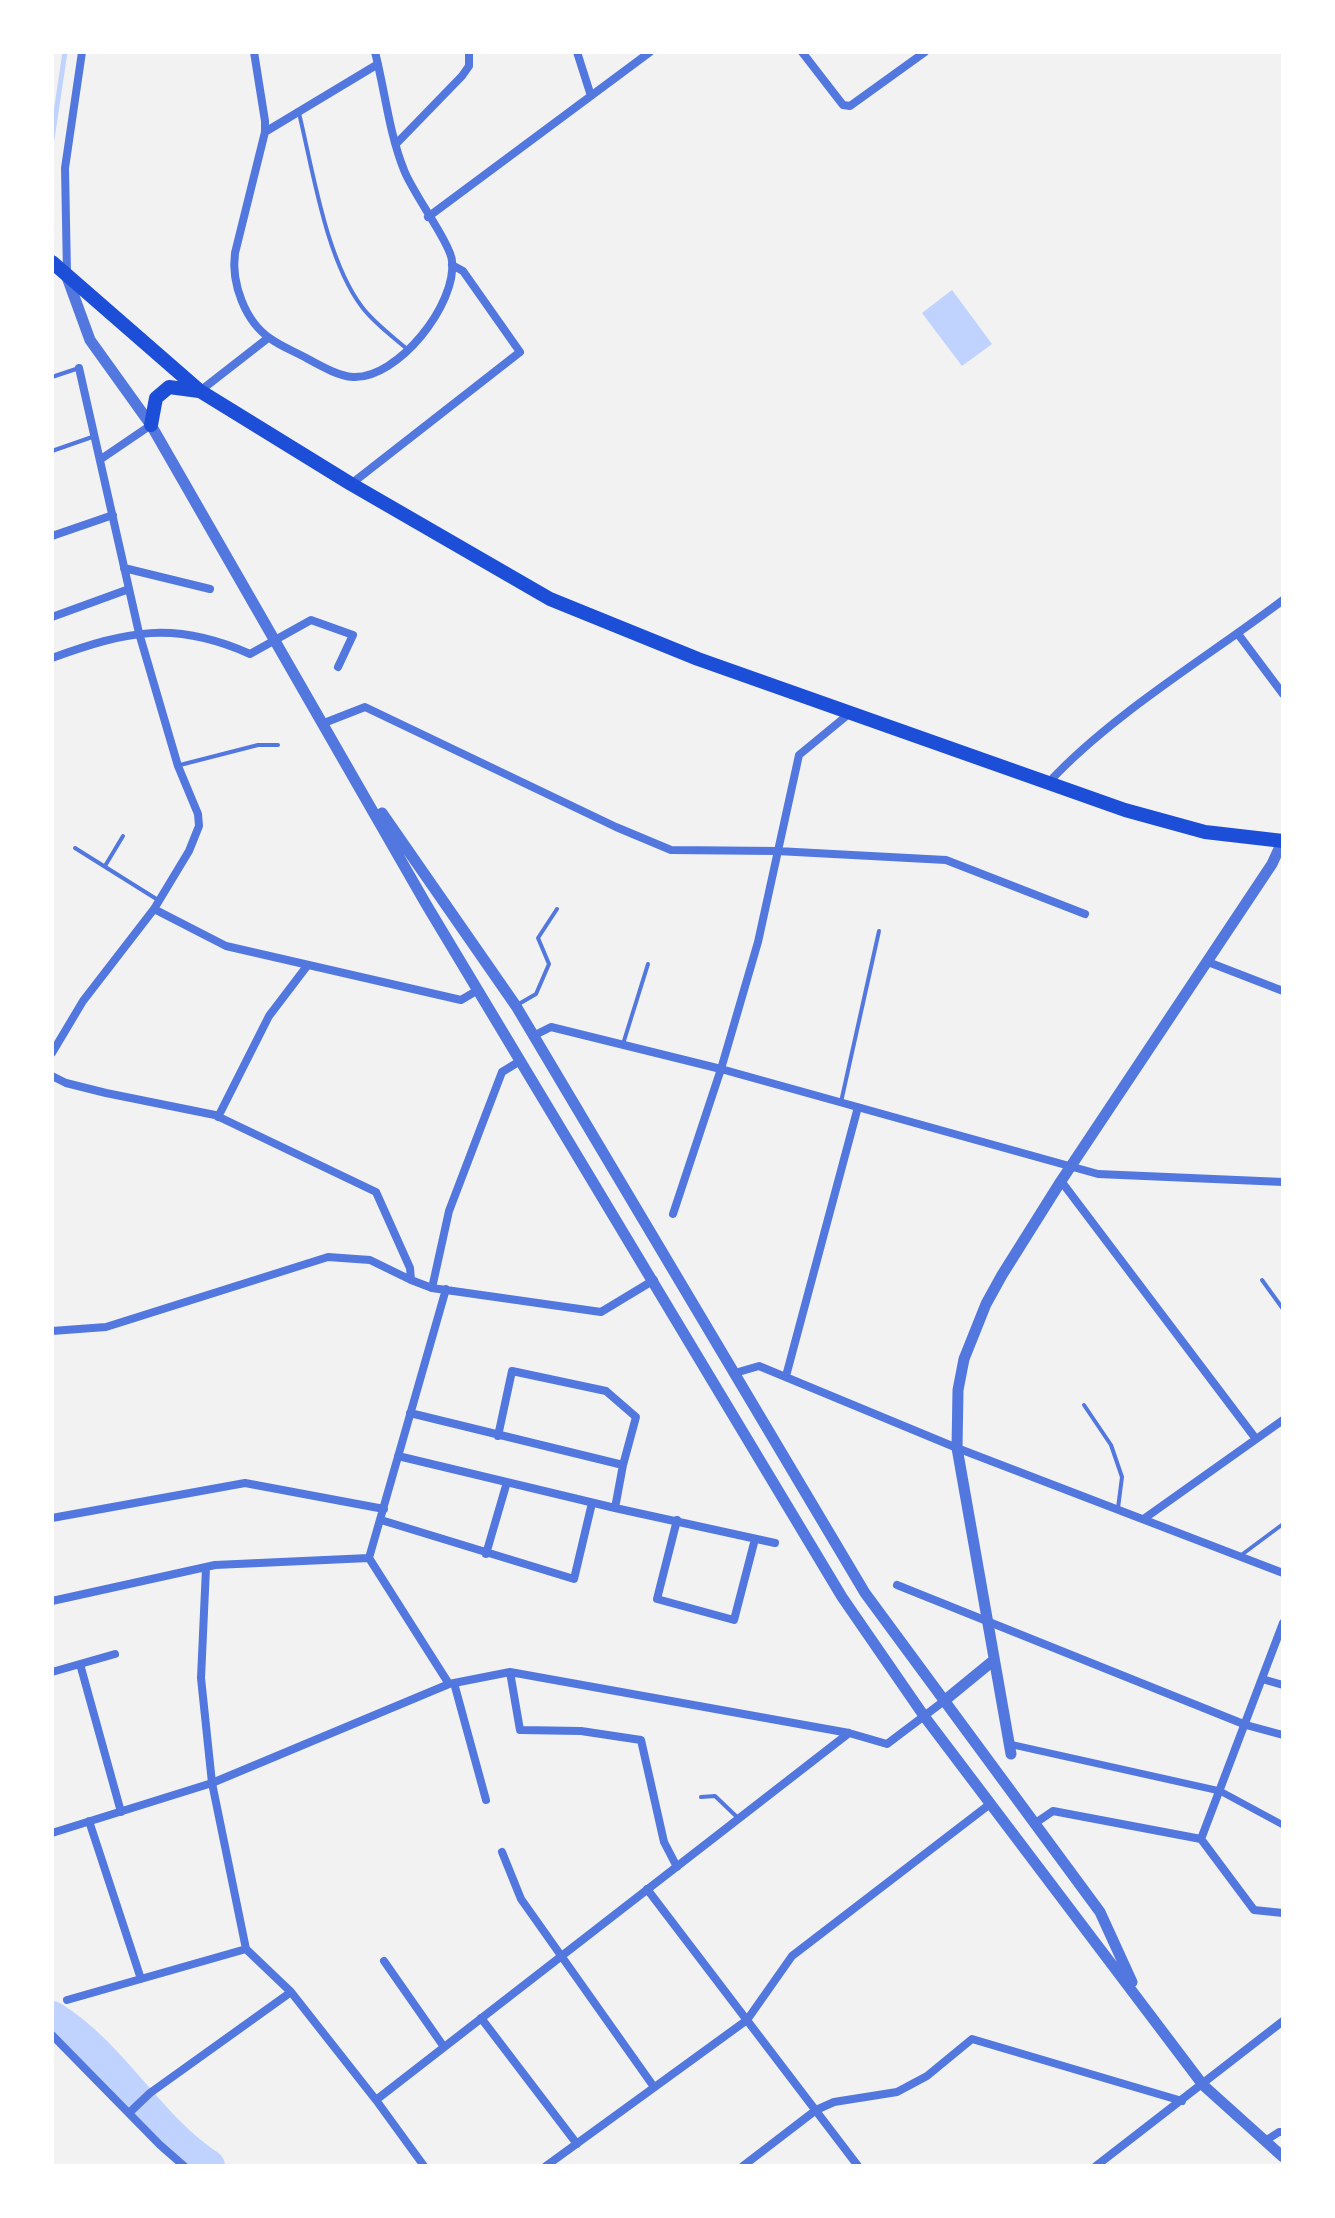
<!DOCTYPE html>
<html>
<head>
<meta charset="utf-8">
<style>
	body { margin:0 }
	#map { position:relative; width:1335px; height:2218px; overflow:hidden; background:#f2f2f2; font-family:"Public Sans",sans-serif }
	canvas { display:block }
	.frame { position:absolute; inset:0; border:54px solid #fff; pointer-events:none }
</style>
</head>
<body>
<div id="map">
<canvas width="1335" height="2218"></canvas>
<div class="frame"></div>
</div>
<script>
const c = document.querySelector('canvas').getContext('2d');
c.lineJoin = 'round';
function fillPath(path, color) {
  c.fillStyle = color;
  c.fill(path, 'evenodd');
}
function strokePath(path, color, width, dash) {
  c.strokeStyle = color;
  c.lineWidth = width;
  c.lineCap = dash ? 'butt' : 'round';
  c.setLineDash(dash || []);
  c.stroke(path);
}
fillPath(new Path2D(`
	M952 290 992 344 962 366 922 313Z`), '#bfd3fe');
strokePath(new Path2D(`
	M52 139 65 52`), '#bfd3fe', 5);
strokePath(new Path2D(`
	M52 2017C114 2055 148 2126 209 2166`), '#bfd3fe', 32);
strokePath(new Path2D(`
	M299 113C313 171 326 259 362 307 374 323 392 336 407 349
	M52 377 79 368
	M52 451 95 436
	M180 765 258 745H278
	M75 848 158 900
	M105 866 123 836
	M517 1005 536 994 549 964 538 938 557 909
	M623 1044 648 964
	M841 1102 879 931
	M1262 1280 1283 1309
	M1084 1405 1111 1445 1122 1477 1118 1508
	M1240 1556 1283 1524
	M701 1797 715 1796 737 1817`), '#5277de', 4);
strokePath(new Path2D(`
	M1009 1744 1220 1791 1283 1825`), '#5277de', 7);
strokePath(new Path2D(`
	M254 52 265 121V132L235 253C231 283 245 322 271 339 282 347 296 352 308 359 321 366 338 376 353 377 398 379 457 304 452 261 451 244 412 192 404 170 389 133 385 91 375 52
	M577 52 591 96
	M802 52 843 105 850 106 925 52
	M265 132 378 64
	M396 144 462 76 469 66V52
	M428 217 650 52
	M67 274 65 168 82 52
	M200 391 268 338
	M101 459 151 425
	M351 484 520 352 463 271 452 265
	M52 536 113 515
	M124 568 210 589
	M52 617 129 589
	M1238 634 1283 694
	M52 658C127 631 174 620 250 654L311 620 353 635 338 667
	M324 723 365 707 616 827 671 850 777 851 946 860 1085 914
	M1049 782C1112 714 1208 657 1283 600
	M154 909 226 946 461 1000 478 990
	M1208 962 1283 991
	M533 1036 551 1027 721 1069 1098 1174 1283 1182
	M52 1053 83 1001 154 909 189 851 199 826 198 814 178 766 139 633 79 368
	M52 1076 66 1083 106 1093 215 1115 376 1192 410 1268 411 1280
	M218 1117 269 1016 307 966
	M1061 1181 1256 1439
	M673 1214 721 1069 758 942 799 755 850 713
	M432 1288 449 1211 502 1072 520 1061
	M446 1289 369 1558 449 1684
	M52 1331 106 1327 328 1257 370 1260 411 1280 432 1288 601 1312 654 1280
	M735 1373 759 1366 957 1448 1283 1573
	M786 1376 858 1107
	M410 1413 623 1465
	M498 1436 512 1371 606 1391 636 1417 623 1465 615 1508
	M398 1456 615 1508 775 1543
	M52 1518 245 1483 384 1509
	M1145 1518 1283 1420
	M381 1520 574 1579 592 1503
	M677 1520 657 1599 734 1620 755 1539
	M486 1554 507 1482
	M206 1568 201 1678 212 1783 246 1949 291 1992 376 2100 424 2166
	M897 1585 1246 1725 1283 1735
	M52 1601 215 1565 369 1558
	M80 1664 121 1812
	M52 1672 115 1654
	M510 1672 520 1730 581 1731 641 1740 664 1842 677 1867
	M1262 1679 1283 1685
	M454 1683 486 1800
	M89 1821 141 1979
	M1034 1824 1053 1811 1201 1839 1254 1910 1283 1913
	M52 1833 212 1783 449 1684 510 1672 849 1733 887 1744 944 1701
	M1201 1839 1283 1623
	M502 1852 521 1899 654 2087
	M647 1889 858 2166
	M384 1961 444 2047
	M67 2000 246 1949
	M481 2018 577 2144
	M52 2035 160 2145 184 2166
	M376 2100 849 1733
	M129 2113 150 2093 291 1992
	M1265 2141 1279 2132H1283
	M546 2166 747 2020 792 1956 990 1804
	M743 2166 816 2110 834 2102 897 2092 927 2076 972 2039 1182 2101
	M1096 2166 1283 2021`), '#5277de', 8);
strokePath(new Path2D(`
	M67 277 90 340 151 425 426 904 842 1597 924 1716 1203 2085 1283 2157
	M382 813 516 1006 865 1593 1100 1912 1132 1982
	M944 1701 994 1660
	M1011 1754 957 1448 958 1390 964 1359 986 1304 1002 1275 1061 1181 1272 864 1283 840`), '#5277de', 11);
strokePath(new Path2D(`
	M52 262 200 391 351 484 550 599 698 659 1125 810 1205 832 1283 841
	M151 425 156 398 169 387 199 391`), '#1d4ed8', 14);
</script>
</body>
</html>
